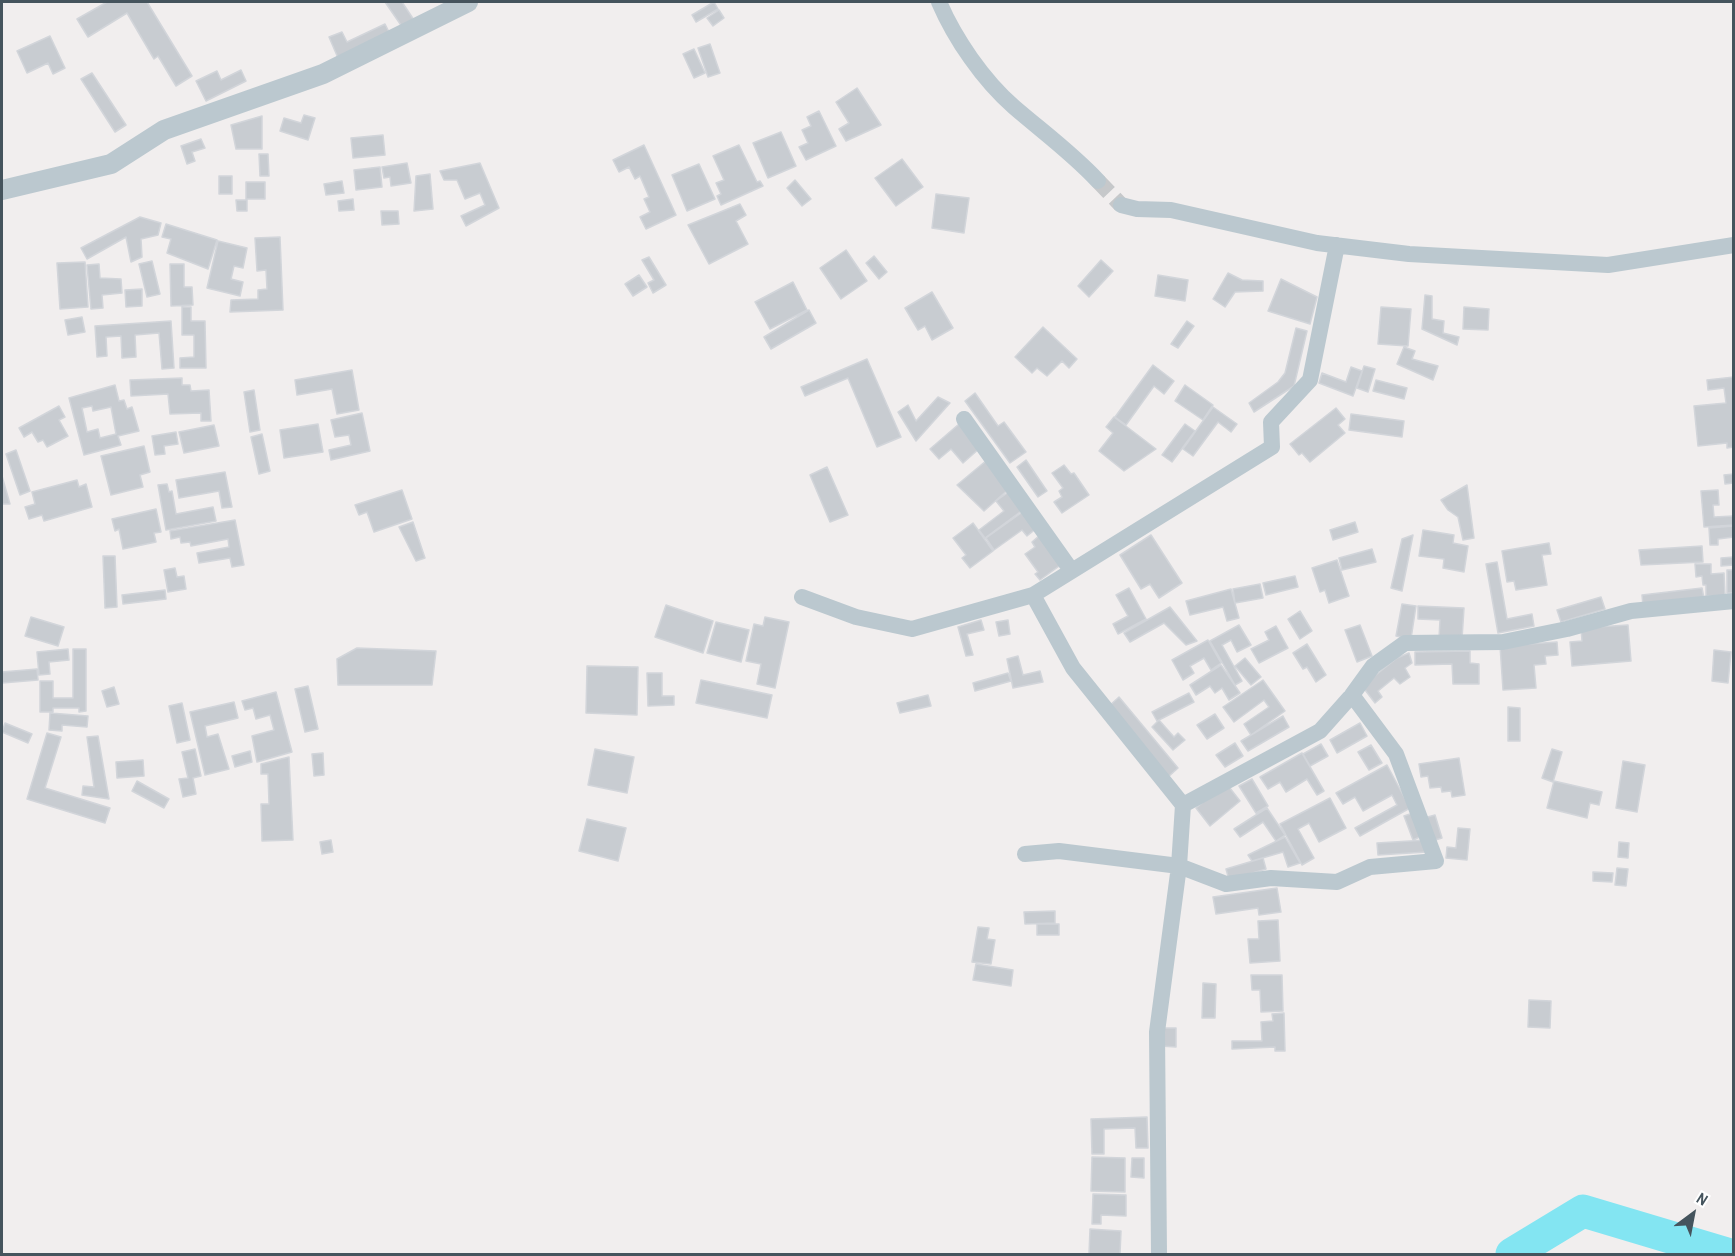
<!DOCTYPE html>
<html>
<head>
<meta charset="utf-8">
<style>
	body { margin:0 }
	#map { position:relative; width:1735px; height:1256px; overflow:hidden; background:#f1eeee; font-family:"Archivo Narrow",sans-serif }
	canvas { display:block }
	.frame { position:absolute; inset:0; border:3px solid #45545d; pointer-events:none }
	.north { position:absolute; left:1663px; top:1184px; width:60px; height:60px; -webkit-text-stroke:4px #fff; paint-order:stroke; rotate:32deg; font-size:16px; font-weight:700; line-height:24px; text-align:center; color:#45545d }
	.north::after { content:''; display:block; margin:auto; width:21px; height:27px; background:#45545d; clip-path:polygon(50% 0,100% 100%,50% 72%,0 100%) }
</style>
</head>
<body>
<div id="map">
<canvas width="1735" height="1256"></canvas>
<div class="frame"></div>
<div class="north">N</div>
</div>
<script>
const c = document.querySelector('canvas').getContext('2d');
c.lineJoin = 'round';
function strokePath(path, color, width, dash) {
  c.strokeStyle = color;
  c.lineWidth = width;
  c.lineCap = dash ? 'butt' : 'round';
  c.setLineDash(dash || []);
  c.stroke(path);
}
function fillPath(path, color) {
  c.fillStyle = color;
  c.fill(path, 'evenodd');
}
strokePath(new Path2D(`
	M1512 1254 1583 1211 1727 1254`), '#83e5f2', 33);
const building = new Path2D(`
	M107 2H147L192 76 176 86 158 56 154 59 127 13 88 37 77 19Z
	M385 2H402L416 23 405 31Z
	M714 2 718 9 696 22 692 15Z
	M719 10 724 18 713 26 707 18Z
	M385 24 390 34 338 58 329 37 342 32 347 42Z
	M50 36 65 68 53 74 48 63 27 73 17 51Z
	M710 44 720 73 708 77 698 48Z
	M694 49 705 73 694 78 683 54Z
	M241 70 246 81 206 101 196 81 217 71 221 80Z
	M92 73 126 125 115 132 81 79Z
	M857 88 881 125 846 141 839 129 849 123 836 102Z
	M819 111 836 146 806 160 799 147 808 143 802 130 811 126 807 117Z
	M304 115 315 118 308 140 280 131 284 118 301 123Z
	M262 116V149H236L231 125Z
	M781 132 796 166 768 178 753 143Z
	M383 135 385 155 353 158 351 138Z
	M201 139 205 148 192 152 195 161 187 164 181 146Z
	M644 145 676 215 646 229 640 217 650 212 644 199 649 197 640 176 635 179 629 167 619 172 613 160Z
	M739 145 757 182 760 181 763 186 721 205 717 196 721 194 716 183 724 180 713 156Z
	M259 154H268L269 176H260Z
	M902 159 923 187 896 206 875 178Z
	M407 163 411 183 391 186 390 177 384 178 382 167Z
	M480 163 499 208 466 226 461 216 485 205 480 193 465 199 457 180H444L440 171Z
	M699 164 715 199 687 211 672 175Z
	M380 167 382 187 356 190 354 170Z
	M430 174 433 209 414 211 416 176Z
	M219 176H232V194H219Z
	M795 180 811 199 802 206 787 188Z
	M342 181 344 193 326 195 324 184Z
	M246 182H265V199H246Z
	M936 194 969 198 964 233 932 228Z
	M353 199 354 210 339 211 338 201Z
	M236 200H247V211H237Z
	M740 204 746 215 736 221 748 244 709 264 688 225Z
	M381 211H398L399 224 382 225Z
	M140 217 161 223 158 235 141 239 142 257 131 262 126 237 87 259 81 248Z
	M166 224 217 240 208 269 167 253 171 239 162 237Z
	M280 237 283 310 230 312 231 300 258 299V290L267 289 266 270 257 271 255 238Z
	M218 241 247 248 243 268 234 266 231 279 243 282 240 296 207 288Z
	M846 250 867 281 841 299 820 268Z
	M874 256 887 272 879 279 866 263Z
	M649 257 666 285 653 293 648 283 654 280 642 260Z
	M1101 260 1113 271 1089 297 1078 286Z
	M152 261 160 294 147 297 139 264Z
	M85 262 88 307 60 309 57 263Z
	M99 264 100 278 121 279 122 293 102 295 103 308 91 309 87 265Z
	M170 264H184V287H192L193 305 171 306Z
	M1228 273 1242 280 1263 281V291L1235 292 1225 307 1213 299Z
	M639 275 647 287 633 296 625 284Z
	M1158 275 1188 280 1185 301 1155 296Z
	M1281 279 1317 297 1310 324 1268 311Z
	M793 282 807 310 770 329 755 302Z
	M142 289V306L126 307 125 290Z
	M932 292 953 328 932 340 925 326 918 330 905 308Z
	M1425 295 1432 296V319L1444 321 1443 333 1459 337 1457 345 1422 329Z
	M182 307H191V321H205L206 368H180V358L194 357V335H182Z
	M1381 307 1411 309 1408 346 1378 344Z
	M1464 307 1489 309 1488 330 1463 329Z
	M809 310 816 323 771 349 764 337Z
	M82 317 85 332 68 335 65 320Z
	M171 321 174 368 162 369 159 333 135 335 136 357 122 358 121 336 106 337 107 356 97 357 95 326Z
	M1187 321 1194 326 1178 348 1171 344Z
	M1043 327 1077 359 1069 368 1062 361 1047 376 1037 368 1032 373 1015 357Z
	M1296 328 1307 331 1294 386 1254 412 1249 403 1278 382 1285 373Z
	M1404 347 1415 351 1412 359 1438 366 1433 380 1397 364Z
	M867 359 901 437 877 447 848 378 805 396 801 387Z
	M1153 365 1174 381 1164 394 1154 386 1126 425 1115 417Z
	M1364 366 1375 369 1368 392 1357 388Z
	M1351 367 1362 371 1353 396 1319 383 1322 373 1346 382Z
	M352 370 359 410 337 414 332 389 297 395 295 380Z
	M1734 377V447L1727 448V443L1698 446 1694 406 1726 403 1724 388 1708 390 1707 380Z
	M182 378V385H190L191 391 209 390 211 421H201V413L170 414 168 394 131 396 130 380Z
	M1376 380 1407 388 1404 399 1373 391Z
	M115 385 119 401 124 400 127 409 132 407 139 431 118 436 121 445 84 455 69 398ZM92 406 93 411 111 407 116 434 100 438 98 429 87 432 82 408Z
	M1185 385 1213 405 1203 420 1175 401Z
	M254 390 260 430 250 432 244 392Z
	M975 393 998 426 1004 422 1026 452 1010 463 965 401Z
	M938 397 950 403 916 441 898 412 908 405 916 421Z
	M59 406 65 417 59 420 68 436 47 447 43 440 38 442 32 432 24 437 19 428Z
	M1213 407 1237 424 1231 432 1218 422 1193 456 1183 449Z
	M1336 408 1345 419 1338 425 1345 433 1310 462 1302 453 1299 455 1290 444Z
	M362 413 370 451 331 460 329 450 351 445 349 435 335 437 331 420Z
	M1351 414 1404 421 1402 437 1349 430Z
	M1114 417 1156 449 1124 471 1099 451 1113 433 1106 427Z
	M318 424 323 452 284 458 280 430Z
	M959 424 980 448 963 463 951 449 939 459 930 449Z
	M1185 424 1195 431 1172 462 1162 455Z
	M214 425 219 446 184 453 179 432Z
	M176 432 178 444 164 446 165 454 155 455 152 436Z
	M262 434 270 471 259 474 251 437Z
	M144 446 150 472 140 475 143 487 111 495 101 456Z
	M16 450 30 491 20 495 6 454Z
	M987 460 1010 488 984 511 957 485Z
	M1026 460 1047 491 1038 497 1017 467Z
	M1064 465 1071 474 1074 473 1089 495 1062 513 1054 502 1062 497 1059 491 1063 488 1052 473Z
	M827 467 848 515 830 522 810 475Z
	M225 472 232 507 222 508 219 491 179 498 176 480Z
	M1734 474V483L1725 484 1724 475Z
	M2 476 10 504H2Z
	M77 480 79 487 86 484 92 507 44 521 42 515 29 519 25 507 35 504 32 492Z
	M167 484 169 492 172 491 176 514 213 507 216 521 166 530 158 485Z
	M1467 485 1474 538 1463 540 1458 517 1448 510 1441 500Z
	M402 490 412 519 374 532 367 512 359 515 355 505Z
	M1718 490 1719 505H1713L1714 517 1734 516V525L1704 527 1701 491Z
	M1010 491 1024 509 985 538 979 530 1004 511 996 501Z
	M156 509 161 532 154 533 156 542 123 549 119 529 115 531 112 519Z
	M1024 511 1037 528 1027 536 1022 530 994 550 986 538Z
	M235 520 244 565 232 567 230 558 199 563 197 553 229 547 228 539 191 546 190 542 181 543 180 537 171 539 170 531Z
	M413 522 425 558 416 561 399 527Z
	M1355 522 1358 532 1333 540 1330 530Z
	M973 523 993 551 970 568 962 558 966 555 953 538Z
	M1734 526V537L1718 539V545H1710L1709 528Z
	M1423 530 1454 535 1453 543 1468 546 1464 572 1443 568 1444 559 1419 556Z
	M1040 535 1062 564 1040 580 1035 574 1038 572 1025 554 1035 547 1032 542Z
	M1151 535 1182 583 1159 598 1150 584 1141 589 1120 555Z
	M1413 535 1402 591 1391 588 1402 539Z
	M1549 543 1551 554 1542 555 1547 585 1516 590 1514 581 1507 582 1502 551Z
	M1702 546 1703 562 1641 565 1639 550Z
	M1372 549 1376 562 1342 570 1339 558Z
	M103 556H115L117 607 105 608Z
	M1734 557V565L1721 566V558Z
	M1337 560 1349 596 1329 603 1325 590 1320 592 1312 568Z
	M1497 562 1507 619 1532 614 1534 626 1498 633 1486 564Z
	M1695 564H1711V574L1724 573 1725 596H1706V585H1703L1702 576 1696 577Z
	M175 568 177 577 184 576 186 589 168 592 164 570Z
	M1727 570H1734V593H1727Z
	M1295 576 1298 587 1266 595 1263 583Z
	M1260 584 1263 598 1235 603 1233 589Z
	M1129 588 1146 619 1118 634 1113 624 1128 616 1116 595Z
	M1702 588 1704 598 1643 606 1642 595Z
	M1231 589 1239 618 1227 621 1223 607 1190 615 1186 601Z
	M165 590 166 599 123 604 122 595Z
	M1601 597 1605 609 1561 622 1557 610Z
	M1402 604 1416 606 1411 639 1396 636Z
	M666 605 713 621 703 653 655 637Z
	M1418 606 1464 608 1462 639 1439 638 1440 620 1418 619Z
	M1170 607 1197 641 1186 645 1164 623 1130 642 1124 633Z
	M1300 611 1312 631 1300 639 1288 619Z
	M31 617 64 627 58 646 25 636Z
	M765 617 789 622 775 688 757 684 761 664 746 661 754 624 763 626Z
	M981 620 984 630 967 634 973 655 966 656 958 627Z
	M1008 620 1010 634 999 636 996 622Z
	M716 622 749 630 741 662 707 653Z
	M1239 625 1251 645 1237 652 1231 640 1222 645 1242 681 1235 685 1210 641Z
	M1360 625 1372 656 1357 662 1345 630Z
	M1628 625 1631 661 1572 666 1570 642 1582 641 1581 628Z
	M1276 626 1288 648 1259 663 1251 649 1269 640 1265 632Z
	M1208 640 1221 663 1211 670 1204 658 1190 666 1194 673 1183 680 1172 660Z
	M1557 642 1558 655 1545 656 1546 664 1534 665 1536 688 1503 690 1500 646Z
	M1307 644 1326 675 1316 682 1307 667 1303 669 1293 653Z
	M357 648 436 651 432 685H338L337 659Z
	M68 649 69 660 49 662 50 674 39 675 37 652Z
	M73 649H86V711L79 712V708H53V712H40V681H53V698H73Z
	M1714 650 1731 652 1728 683 1712 681Z
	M1470 651V663L1479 664V684H1453L1452 664 1415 665V652Z
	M1409 653 1412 663 1405 668 1410 677 1400 684 1394 678 1378 691 1382 697 1375 703 1362 686 1397 658Z
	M1018 656 1023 675 1040 671 1043 682 1013 688 1007 659Z
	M1245 658 1261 677 1251 685 1235 666Z
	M1221 665 1240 693 1229 700 1222 688 1215 693 1210 686 1196 695 1190 685Z
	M587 666 638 667 637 715 586 713Z
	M37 669 38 680 2 683V672Z
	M647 673H662V696H674V705L648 706Z
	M1008 673 1011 681 975 691 973 683Z
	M701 680 772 695 767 718 696 703Z
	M1263 680 1285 711 1251 735 1244 724 1269 707 1264 700 1234 722 1223 707Z
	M308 686 318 729 305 732 295 689Z
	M114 687 119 704 107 707 102 691Z
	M276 692 292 752 257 762 252 736 274 730 270 715 256 719 253 708 245 710 242 701Z
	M1189 693 1194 702 1157 721 1152 712Z
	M928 695 931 706 900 713 897 703Z
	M1119 697 1178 768 1167 778 1108 707Z
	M234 702 238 718 205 726 207 737 218 734 229 769 205 775 190 712Z
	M182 703 190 740 177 743 169 706Z
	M1508 707 1520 708V741H1508Z
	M50 713 88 716 87 727 62 725V731L49 730Z
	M1215 714 1224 728 1207 739 1197 725Z
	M1283 716 1289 727 1248 751 1241 741Z
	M1159 720 1174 737 1178 733 1185 740 1173 750 1152 727Z
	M5 723 32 734 28 743 2 732Z
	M1360 723 1367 736 1337 753 1330 740Z
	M47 733 61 737 45 788 110 808 105 823 27 799Z
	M98 736 109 799 82 795 83 786 94 787 87 737Z
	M1235 743 1243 756 1225 767 1216 755Z
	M1321 744 1328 756 1310 766 1303 754Z
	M1371 745 1382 763 1369 770 1358 752Z
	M195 749 201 776 193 778 196 794 183 797 179 779 188 778 182 752Z
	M595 749 634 757 627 793 588 785Z
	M1552 749 1562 752 1553 782 1542 778Z
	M250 751 252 762 235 767 232 756Z
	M323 753 324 775 314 776 312 754Z
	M1302 753 1324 791 1317 795 1307 779 1286 792 1280 782 1268 789 1260 777Z
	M289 757 293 840 262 841 261 804H269L268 774H261V764Z
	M1459 758 1465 795 1452 797 1451 791 1442 792 1441 787 1430 788 1428 776 1421 777 1419 764Z
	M143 760 144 776 117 778 116 762Z
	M1623 761 1645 765 1637 812 1616 808Z
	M1387 765 1410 808 1360 836 1355 828 1397 805 1392 795 1363 811 1355 797 1343 804 1336 793Z
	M1252 779 1268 806 1256 813 1239 786Z
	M137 781 169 799 164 808 132 791Z
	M1554 781 1602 792 1599 805 1590 803 1587 818 1547 808Z
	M1226 783 1240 801 1210 826 1196 808Z
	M1330 798 1346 828 1319 842 1309 823 1298 829 1314 858 1302 865 1280 824Z
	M1267 808 1285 835 1276 841 1263 822 1240 837 1234 829Z
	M1416 812 1424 835 1413 840 1404 816Z
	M1435 815 1442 838 1432 841 1424 818Z
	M587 819 626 828 618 861 579 851Z
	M1458 828 1470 829 1467 860 1446 858 1447 847 1456 848Z
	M1285 837 1300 863 1288 867 1283 852 1252 861 1248 855Z
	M331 840 333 852 322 854 320 842Z
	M1426 840 1427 852 1378 855 1377 843Z
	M1619 842 1629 843 1628 858 1618 857Z
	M1263 858 1266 869 1229 880 1226 869Z
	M1617 868 1628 869 1626 886 1615 885Z
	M1593 872 1613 873 1612 882 1593 881Z
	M1277 888 1281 912 1259 915 1258 908 1216 914 1213 897Z
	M1055 911V923L1025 924 1024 912Z
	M1278 920 1280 961 1250 963 1248 939H1259L1258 921Z
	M1037 924H1059V935H1037Z
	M978 927 989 928 987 939 995 940 991 964 972 962Z
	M976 964 1013 970 1011 986 973 980Z
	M1251 975H1282L1283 1011 1261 1012 1260 990H1252Z
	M1203 983 1216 984 1215 1018H1202Z
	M1529 1000 1551 1001 1550 1028 1528 1027Z
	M1284 1013 1285 1051H1275V1047L1232 1049V1041H1262L1261 1022 1273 1021 1272 1014Z
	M1160 1028H1176V1047L1160 1046Z
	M1147 1117 1148 1148H1136L1135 1128 1104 1129V1154H1092L1091 1119Z
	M1092 1157 1125 1158V1192L1091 1191Z
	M1132 1158H1144V1178L1131 1177Z
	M1093 1194 1126 1195V1216L1101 1215V1224H1092Z
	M1090 1229 1121 1231 1120 1254H1089Z`);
fillPath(building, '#c8ccd1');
strokePath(building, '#d2d5da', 1.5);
strokePath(new Path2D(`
	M1098 181 1121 205`), '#c6c8ca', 16, [16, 8]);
strokePath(new Path2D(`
	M939 2C955 39 983 80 1014 107 1043 132 1072 153 1098 181
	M1121 205 1137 209 1171 210 1317 243 1409 254 1608 265 1734 245
	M964 419 1071 570
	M1033 595 1073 668 1183 805
	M802 597 856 617 912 629 1033 595 1272 447 1271 422 1310 380 1337 245
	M1025 854 1059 851 1179 866 1226 884 1271 878 1337 882 1370 867 1436 861 1396 754 1352 695
	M1159 1254 1157 1032 1179 866 1183 805 1320 731 1352 695 1373 666 1405 643 1503 642 1567 629 1631 611 1734 601`), '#bbc8cf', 16);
strokePath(new Path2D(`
	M2 190 111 164 164 130 323 74 468 2`), '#bbc8cf', 20);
</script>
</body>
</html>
